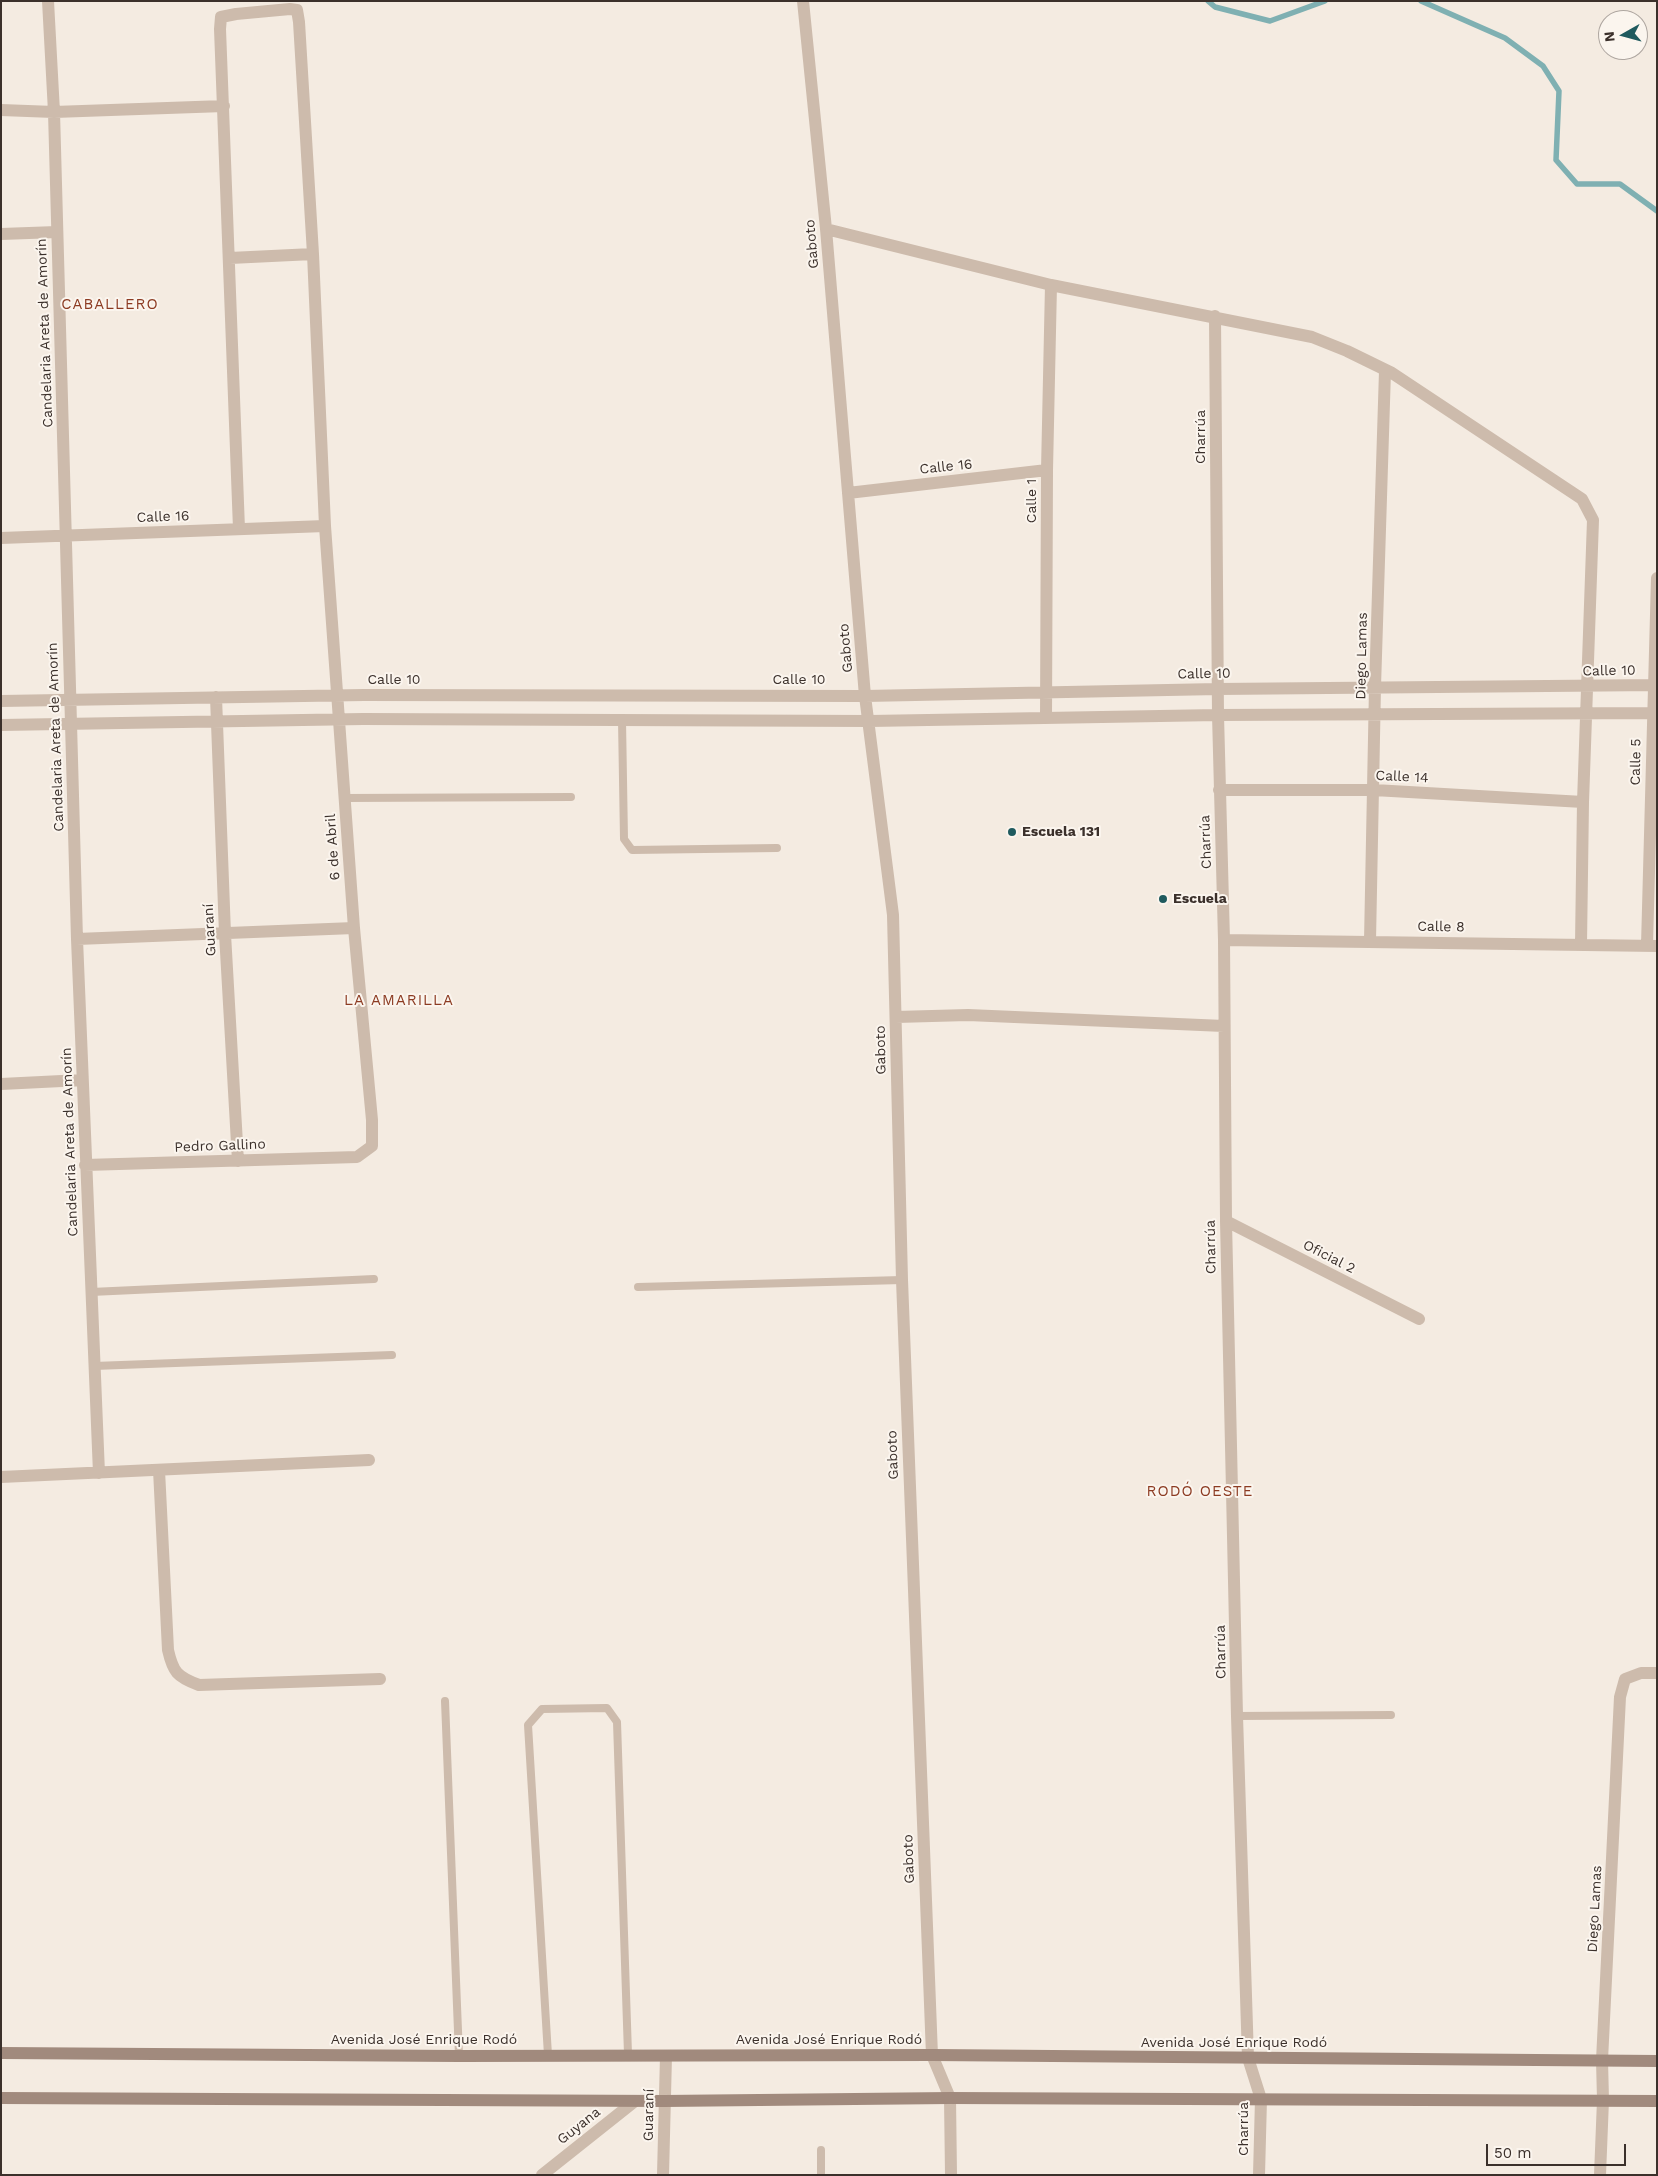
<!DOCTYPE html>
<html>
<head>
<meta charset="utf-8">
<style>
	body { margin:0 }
	#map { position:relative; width:1658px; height:2176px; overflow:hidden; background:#f4ebe1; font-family:"Work Sans",sans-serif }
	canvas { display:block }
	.frame { position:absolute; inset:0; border:2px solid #3b302b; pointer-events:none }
	.north { position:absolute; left:1598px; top:10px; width:50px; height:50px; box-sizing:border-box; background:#fbf5ee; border:1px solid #aea6a0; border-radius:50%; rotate:263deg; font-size:14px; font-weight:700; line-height:20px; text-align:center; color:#3b302b }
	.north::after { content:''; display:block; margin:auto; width:18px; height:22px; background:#1f5a5e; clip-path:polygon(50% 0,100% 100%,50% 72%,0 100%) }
	.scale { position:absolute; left:1486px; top:2144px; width:140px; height:22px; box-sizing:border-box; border:2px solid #3b302b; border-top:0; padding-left:6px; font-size:15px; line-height:18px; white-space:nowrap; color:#3b302b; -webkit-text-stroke:4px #fbf5ee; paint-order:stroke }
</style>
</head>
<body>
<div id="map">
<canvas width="1658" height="2176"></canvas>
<div class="frame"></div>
<div class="north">N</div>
<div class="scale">50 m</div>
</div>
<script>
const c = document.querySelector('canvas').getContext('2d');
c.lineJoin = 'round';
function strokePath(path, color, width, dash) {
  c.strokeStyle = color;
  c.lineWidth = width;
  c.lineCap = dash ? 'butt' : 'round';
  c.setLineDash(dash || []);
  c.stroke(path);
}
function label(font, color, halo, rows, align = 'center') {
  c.font = font + ' "Work Sans",sans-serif';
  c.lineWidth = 4;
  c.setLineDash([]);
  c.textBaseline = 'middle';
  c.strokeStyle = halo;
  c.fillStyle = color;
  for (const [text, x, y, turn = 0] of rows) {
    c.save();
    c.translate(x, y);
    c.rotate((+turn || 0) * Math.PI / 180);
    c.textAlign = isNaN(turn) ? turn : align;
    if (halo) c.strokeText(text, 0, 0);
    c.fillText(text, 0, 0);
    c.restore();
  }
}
strokePath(new Path2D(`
	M1208 1 1215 7 1270 21 1325 1
	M1421 1 1505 38 1543 66 1559 91 1556 160 1577 184H1620L1657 211`), '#7fb0b2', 5.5);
strokePath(new Path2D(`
	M622 720 624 839 632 850 777 848
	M345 798 571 797
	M638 1287 902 1280
	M91 1292 374 1279
	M94 1366 392 1355
	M445 1701 459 2056
	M1237 1716 1391 1715
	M548 2055 528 1725 542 1709 607 1708 617 1722 628 2054
	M821 2175V2150`), '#cdbbac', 8);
strokePath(new Path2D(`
	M48 1 54 112 77 939 99 1473
	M803 1 826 229 865 696 893 915 902 1280 932 2055 950 2098 951 2175
	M1 110 54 112 224 106
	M826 229 1051 285 1312 337 1347 351 1392 373 1582 499 1593 520 1583 802 1581 944
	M1 234 57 232
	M230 258 313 254
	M1215 316 1218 715 1224 940 1226 1221 1237 1716 1248 2058 1261 2099 1259 2175
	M848 493 1047 470
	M1 538 325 526
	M216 697 225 934 238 1161
	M1 701 364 695 865 696 1218 689 1657 685
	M1046 718 1047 470 1051 285
	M1 725 363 719 870 721 1218 715 1657 713
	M1219 790H1374L1583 802
	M77 939 354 928
	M1224 940 1657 946
	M1370 941 1375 687 1385 371
	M1647 945 1657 578
	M896 1017 968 1015 1224 1026
	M1 1084 82 1080
	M85 1165 357 1157 372 1146V1120L354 928 325 526 313 254 299 22 297 10 290 9 236 14 221 17 220 29 239 529
	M1226 1221 1419 1319
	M159 1470 168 1650C173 1672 177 1677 199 1685L380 1679
	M1 1477 369 1460
	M542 2175 635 2101
	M663 2175 666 2056
	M1600 2175 1603 2100 1602 2060 1620 1697 1625 1679 1641 1673H1657`), '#cdbbac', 12);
strokePath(new Path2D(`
	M1 2053 459 2056 932 2055 1657 2061
	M1 2098 664 2101 950 2098 1657 2101`), '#a18a7d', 12);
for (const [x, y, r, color] of [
	[1012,832,5,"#1f5a5e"],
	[1163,899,5,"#1f5a5e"]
]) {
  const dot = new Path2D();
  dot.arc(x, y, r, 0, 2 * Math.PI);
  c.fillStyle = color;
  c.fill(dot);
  strokePath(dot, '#fbf5ee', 2);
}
label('14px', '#3b302b', '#fbf5ee', [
	["Gaboto",812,244,-95],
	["Candelaria Areta de Amorín",45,333,-92],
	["Charrúa",1201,437,-90],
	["Calle 16",946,467,-6],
	["Calle 1",1032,501,-90],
	["Calle 16",163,517,-2],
	["Gaboto",846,648,-95],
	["Diego Lamas",1362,656,-89],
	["Calle 10",1609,671,-1],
	["Calle 10",1204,674,-1],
	["Calle 10",394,680],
	["Calle 10",799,680],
	["Candelaria Areta de Amorín",56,737,-92],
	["Calle 5",1636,762,-89],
	["Calle 14",1402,777,3],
	["Charrúa",1206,842,-92],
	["6 de Abril",333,847,-94],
	["Calle 8",1441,927,1],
	["Guaraní",210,930,-93],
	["Gaboto",881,1050,-91],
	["Candelaria Areta de Amorín",70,1142,-92],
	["Pedro Gallino",220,1146,-2],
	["Charrúa",1211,1247,-91],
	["Oficial 2",1329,1257,27],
	["Gaboto",893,1455,-92],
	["Charrúa",1221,1652,-91],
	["Gaboto",909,1859,-92],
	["Diego Lamas",1595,1909,-87],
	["Avenida José Enrique Rodó",424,2040],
	["Avenida José Enrique Rodó",829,2040],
	["Avenida José Enrique Rodó",1234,2043],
	["Guaraní",649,2115,-89],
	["Guyana",579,2126,-38],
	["Charrúa",1244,2129,-90]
]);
label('bold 14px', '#3b302b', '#fbf5ee', [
	["Escuela 131",1022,832],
	["Escuela",1173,899]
], 'left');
c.letterSpacing = '1px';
label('15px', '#8c3b22', '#fbf5ee', [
	["CABALLERO",110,305],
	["LA AMARILLA",399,1001],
	["RODÓ OESTE",1200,1492]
]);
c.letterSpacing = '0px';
</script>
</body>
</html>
